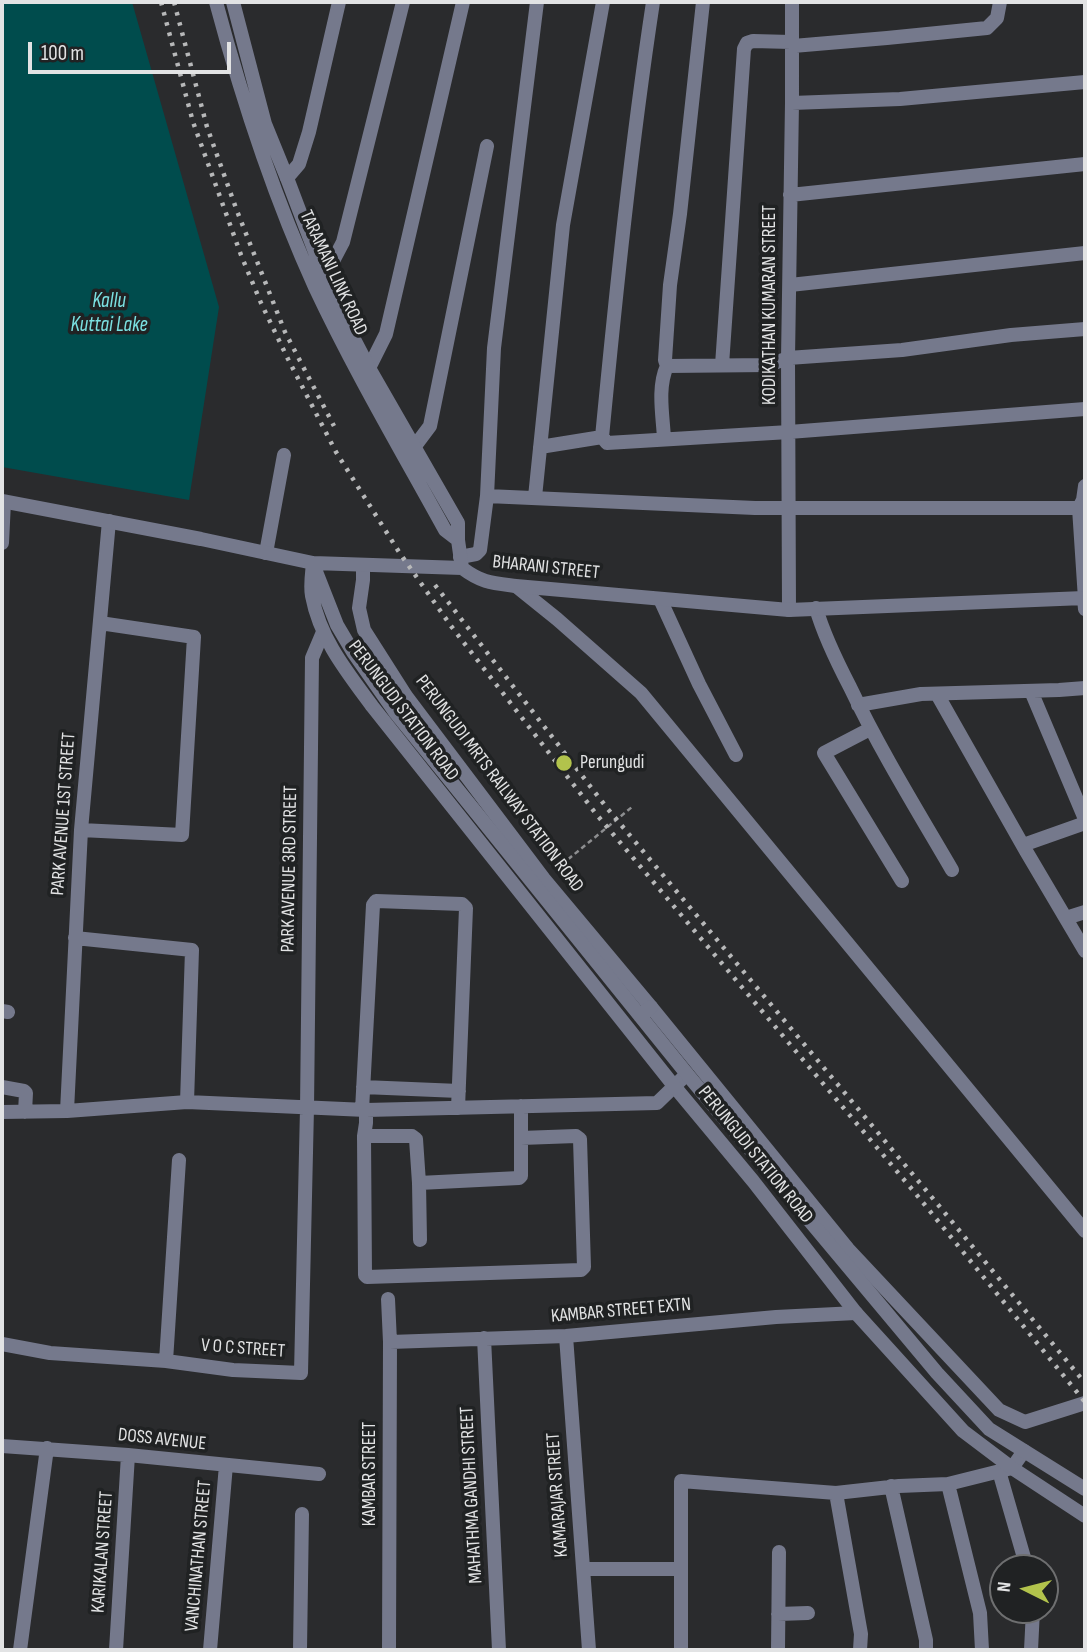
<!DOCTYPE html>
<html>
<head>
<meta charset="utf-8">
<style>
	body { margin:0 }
	#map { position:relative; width:1087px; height:1652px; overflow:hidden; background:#2a2b2d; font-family:"Sofia Sans Condensed",sans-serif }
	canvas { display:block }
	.frame { position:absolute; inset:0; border:4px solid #e2e3e4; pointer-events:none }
	.north { position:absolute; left:989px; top:1554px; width:70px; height:70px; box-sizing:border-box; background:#202223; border:2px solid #6e6f70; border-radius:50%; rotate:276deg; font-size:19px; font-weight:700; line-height:28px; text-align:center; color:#e2e3e4 }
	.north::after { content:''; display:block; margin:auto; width:24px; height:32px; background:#b2c34c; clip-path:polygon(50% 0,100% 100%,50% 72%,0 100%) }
	.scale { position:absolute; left:28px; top:42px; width:203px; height:32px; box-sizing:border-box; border:4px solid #e2e3e4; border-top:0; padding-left:9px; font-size:21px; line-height:24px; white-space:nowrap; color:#e2e3e4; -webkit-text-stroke:5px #202223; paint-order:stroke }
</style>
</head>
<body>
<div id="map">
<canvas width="1087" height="1652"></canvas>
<div class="frame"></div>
<div class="north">N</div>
<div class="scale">100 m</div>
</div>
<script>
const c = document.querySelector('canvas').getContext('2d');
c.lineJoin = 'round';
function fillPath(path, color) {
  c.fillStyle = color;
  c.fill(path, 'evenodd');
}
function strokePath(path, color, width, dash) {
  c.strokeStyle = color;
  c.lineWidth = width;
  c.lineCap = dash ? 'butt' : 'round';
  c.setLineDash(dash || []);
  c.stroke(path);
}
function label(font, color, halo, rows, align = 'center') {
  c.font = font + ' "Sofia Sans Condensed",sans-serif';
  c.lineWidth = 7;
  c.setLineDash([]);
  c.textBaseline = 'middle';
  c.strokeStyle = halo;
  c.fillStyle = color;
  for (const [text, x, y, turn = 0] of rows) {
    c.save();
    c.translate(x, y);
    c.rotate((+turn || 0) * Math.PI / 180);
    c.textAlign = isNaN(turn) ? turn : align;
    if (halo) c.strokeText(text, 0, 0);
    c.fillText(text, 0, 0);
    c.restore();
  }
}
fillPath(new Path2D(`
	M2 2H132L219 307 189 500 2 467Z`), '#004c4d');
strokePath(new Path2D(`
	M555 870 632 807`), '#8d8e90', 2.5, [5, 3.5]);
strokePath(new Path2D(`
	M653 2C631 147 616 292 602 437L607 443 789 432 1085 409
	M703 2 680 214 670 285 665 360 667 366 769 365 788 358 902 350 1011 335 1085 329
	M793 46 887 38 987 28 997 18 1000 2
	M792 103 900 99 1085 82
	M287 178 299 164 309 132 339 2
	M790 195 1085 164
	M321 268 333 261 343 242 403 2
	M790 285 1085 253
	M722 365 744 49 747 43 753 41 791 42
	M369 368 386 334 463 2
	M664 439C663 416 657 388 667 366
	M415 446 430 426 487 146
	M540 447 602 437
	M487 496 755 508H1079L1083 500 1085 486
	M535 497 563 225 603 2
	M1079 508 1085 599
	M2 543 4 502
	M266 553 284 455
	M460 557 476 554 480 550 487 496 494 348 537 2
	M363 566V580L359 608 364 630 406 696 544 879 651 1007 848 1249 999 1410 1025 1422 1085 1403
	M516 586 557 619 641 693 1085 1231
	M660 599 699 684 736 755
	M816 608C824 636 837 662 850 687 880 750 917 810 952 870
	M789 610 788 358 792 103V2
	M1031 691 1085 819
	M937 694 1026 851 1085 951
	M858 705 921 694 1059 690 1085 688
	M870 729 824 753 902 881
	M81 830 182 835 194 637 100 623
	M1023 845 1085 823
	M1066 918 1085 912
	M75 938 192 950 187 1102
	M2 1011 8 1012
	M2 1087 24 1091 26 1093 25 1112
	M363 1087 459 1091
	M362 1110 373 905 376 901 462 904 466 908 458 1108
	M366 1110V1123L364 1136 365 1275 367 1277 581 1270 584 1267 580 1139 576 1136 521 1138V1106
	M67 1111 81 830 109 521
	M2 1112 67 1111 187 1102 366 1110 657 1103 687 1074
	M364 1136H412L416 1139 419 1183 420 1240
	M419 1183 519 1178 521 1176V1138
	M388 1299 390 1342 389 1650
	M566 1336 589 1650
	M484 1338 499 1650
	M390 1342 566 1336 776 1317 856 1313
	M2 1344 50 1353 166 1361 233 1370 301 1373 307 1108 312 658 323 632
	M166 1361 179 1160
	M2 1446 128 1455 319 1474
	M999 1471 1027 1568
	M948 1484 980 1613 982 1650
	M891 1486 926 1640V1650
	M836 1493 861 1634 860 1650
	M583 1569H681
	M778 1614 808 1613
	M20 1650 47 1448
	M116 1650 128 1455
	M210 1650 226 1465
	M300 1650 302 1514
	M681 1650V1481L836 1493 899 1486 948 1484 1012 1468 1024 1451
	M778 1650 779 1552
	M1031 1650 1033 1610`), '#75798c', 14);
strokePath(new Path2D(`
	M216 2C242 99 273 195 315 287 354 370 401 450 445 530L458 540
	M233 2 265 124 287 178 321 268 344 320 369 368 458 523V540L462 568
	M2 501 201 539 313 563 462 568C482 583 492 583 516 586L789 610 1084 598 1085 609
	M313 563C312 574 310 586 312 596 320 639 347 672 372 706L674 1086 753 1181 856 1313 963 1431 1012 1468 1085 1516
	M315 569 337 625 353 652 395 712 687 1074 937 1373 989 1429 1085 1489
	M640 1016 651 1007`), '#75798c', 14);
strokePath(new Path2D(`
	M161 2 193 122 241 255 261 303 288 359 336 452 399 552 451 626 597 815 916 1194 1085 1402
	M174 2 207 127 237 211 285 332 334 426
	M435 585 607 808 935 1201 1085 1383`), '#b7b8b9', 4.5, [3.5, 7]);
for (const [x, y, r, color] of [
	[564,763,9,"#b2c34c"]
]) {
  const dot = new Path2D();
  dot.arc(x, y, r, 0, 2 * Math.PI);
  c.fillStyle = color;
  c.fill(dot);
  strokePath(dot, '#202223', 2.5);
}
label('19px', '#e2e3e4', '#202223', [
	["TARAMANI LINK ROAD",333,273,65],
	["KODIKATHAN KUMARAN STREET",770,305,-90],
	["BHARANI STREET",546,568,6],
	["PERUNGUDI STATION ROAD",403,711,53],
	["PERUNGUDI MRTS RAILWAY STATION ROAD",499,784,53],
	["PARK AVENUE 1ST STREET",64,814,-86],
	["PARK AVENUE 3RD STREET",290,869,-89],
	["PERUNGUDI STATION ROAD",755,1155,51],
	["KAMBAR STREET EXTN",621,1311,-5],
	["V O C STREET",243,1349,4],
	["DOSS AVENUE",162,1440,6],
	["KAMBAR STREET",370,1474,-90],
	["MAHATHMA GANDHI STREET",472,1495,-93],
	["KAMARAJAR STREET",558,1495,-94],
	["KARIKALAN STREET",103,1552,-86],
	["VANCHINATHAN STREET",199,1556,-85]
]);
label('19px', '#e2e3e4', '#202223', [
	["Perungudi",580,763]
], 'left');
label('italic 21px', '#7be1e2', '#202223', [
	["Kallu",109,302],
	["Kuttai Lake",109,326]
]);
</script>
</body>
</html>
